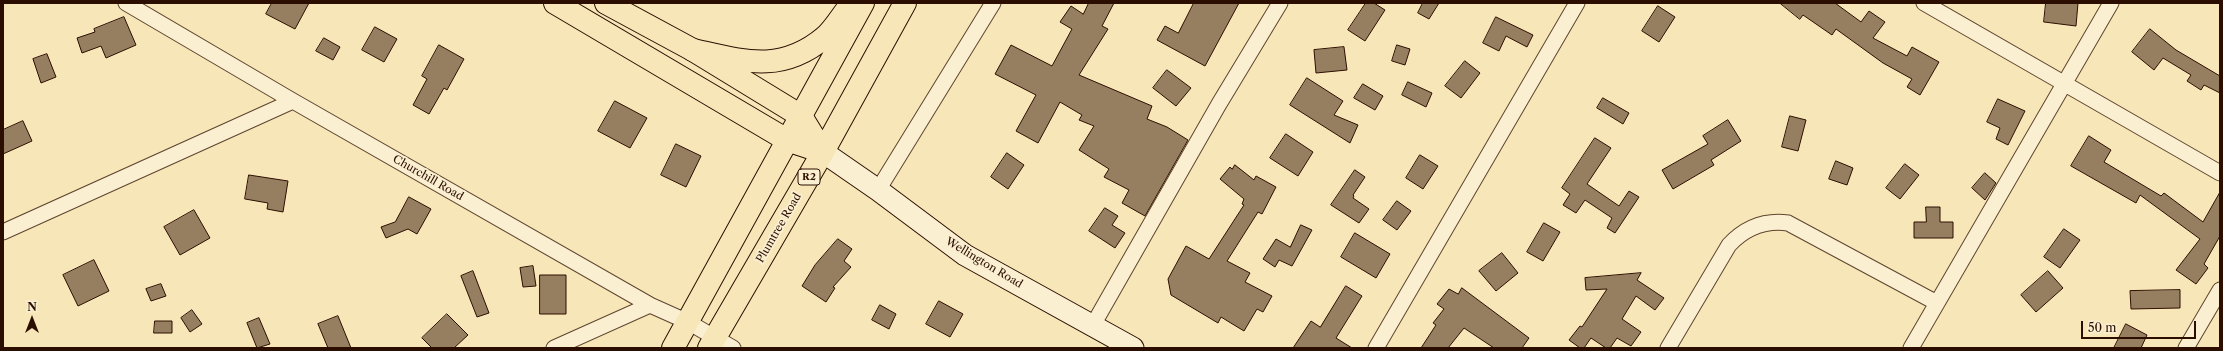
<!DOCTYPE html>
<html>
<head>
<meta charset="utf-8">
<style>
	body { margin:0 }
	#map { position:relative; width:2223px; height:351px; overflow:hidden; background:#f7e7b8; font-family:"Libre Caslon Text",serif }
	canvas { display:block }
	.frame { position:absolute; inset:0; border:4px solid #2c0e00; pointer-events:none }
	.north { position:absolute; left:12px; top:299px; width:40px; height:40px; -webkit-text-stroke:3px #faefd1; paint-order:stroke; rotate:0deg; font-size:11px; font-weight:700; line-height:16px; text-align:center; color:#2c0e00 }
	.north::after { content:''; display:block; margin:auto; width:14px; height:18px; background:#2c0e00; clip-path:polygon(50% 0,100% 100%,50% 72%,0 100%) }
	.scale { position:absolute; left:2081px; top:321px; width:115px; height:18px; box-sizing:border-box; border:2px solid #2c0e00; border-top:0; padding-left:5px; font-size:12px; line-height:14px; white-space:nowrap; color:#2c0e00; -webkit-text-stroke:3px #faefd1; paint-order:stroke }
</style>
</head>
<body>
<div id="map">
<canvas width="2223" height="351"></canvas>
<div class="frame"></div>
<div class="north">N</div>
<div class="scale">50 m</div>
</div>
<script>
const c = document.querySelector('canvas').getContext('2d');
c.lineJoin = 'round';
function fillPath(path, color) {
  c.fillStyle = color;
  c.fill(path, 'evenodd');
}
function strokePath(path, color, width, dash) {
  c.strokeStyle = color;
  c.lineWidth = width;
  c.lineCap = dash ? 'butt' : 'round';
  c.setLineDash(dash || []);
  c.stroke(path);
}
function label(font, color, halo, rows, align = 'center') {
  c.font = font + ' "Libre Caslon Text",serif';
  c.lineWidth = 3.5;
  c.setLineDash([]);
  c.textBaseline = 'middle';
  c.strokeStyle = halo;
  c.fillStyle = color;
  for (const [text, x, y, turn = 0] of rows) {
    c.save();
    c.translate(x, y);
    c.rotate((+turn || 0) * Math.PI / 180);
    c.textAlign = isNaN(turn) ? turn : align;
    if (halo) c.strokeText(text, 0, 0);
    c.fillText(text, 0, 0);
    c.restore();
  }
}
const building = new Path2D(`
	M272 3H309L295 29 266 14Z
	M1089 3H1114L1102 26 1108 29 1079 75 1152 106 1147 119 1167 127 1188 140 1145 216 1122 203 1129 190 1104 177 1109 169 1079 150 1094 126 1079 120 1082 115 1060 102 1038 143 1016 131 1036 95 995 74 1011 45 1052 66 1072 29 1060 22 1071 6 1083 14Z
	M1194 3H1239L1205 66 1157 40 1165 26 1178 33Z
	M1366 3H1374L1385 10 1365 41 1348 30Z
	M1423 3H1439L1429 19 1418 13Z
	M1780 3H1835L1861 22 1869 11 1885 22 1873 38 1907 56 1912 47 1939 62 1920 95 1907 87 1912 79 1883 63 1836 29 1832 35 1803 15 1800 19Z
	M2046 3H2078L2076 26 2044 22Z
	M1658 6 1675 17 1659 42 1642 31Z
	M124 17 136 45 106 58 101 46 82 53 77 38 95 32 94 29Z
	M1496 17 1533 35 1527 47 1506 36 1499 51 1483 43Z
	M375 27 397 39 384 62 362 50Z
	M2150 29 2176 50 2220 76V93L2204 85 2201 90 2187 81 2191 75 2163 58 2154 70 2132 52Z
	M324 38 340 47 333 60 316 51Z
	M439 45 464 59 447 90 444 88 429 114 413 105 427 79 422 76Z
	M1397 45 1410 49 1405 65 1392 61Z
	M1344 47 1347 70 1316 73 1314 50Z
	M47 54 56 77 41 83 33 59Z
	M1465 61 1480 73 1461 98 1445 86Z
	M1167 70 1191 88 1176 106 1153 88Z
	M1307 78 1343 101 1334 115 1358 125 1350 143 1290 105Z
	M1408 82 1432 93 1426 107 1402 95Z
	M1363 84 1383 96 1375 110 1354 98Z
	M1603 98 1629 113 1623 124 1597 108Z
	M1998 99 2025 111 2008 145 1996 139 2000 128 1987 122Z
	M615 101 647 118 630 148 598 131Z
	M1790 116 1806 120 1798 151 1782 147Z
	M1728 120 1741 141 1711 160 1714 165 1673 189 1662 170 1708 144 1703 136Z
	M23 121 32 141 3 154V130Z
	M1286 134 1313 152 1298 176 1270 158Z
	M2089 136 2111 150 2104 162 2161 196 2164 193 2203 222 2220 192V236L2204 264 2208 268 2196 284 2176 270 2200 239 2140 195 2136 203 2071 166Z
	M1595 138 1611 148 1587 184 1619 206 1629 191 1639 197 1615 233 1607 228 1612 218 1585 200 1576 213 1563 205 1570 194 1562 188Z
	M676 144 701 156 686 187 661 175Z
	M1007 153 1024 165 1008 189 991 177Z
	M1420 155 1438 166 1423 189 1406 178Z
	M1836 161 1853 168 1847 185 1829 179Z
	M1905 164 1919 175 1900 199 1886 188Z
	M1235 165 1254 180 1256 176 1276 187 1262 214 1258 212 1227 261 1250 273 1245 282 1272 296 1263 312 1257 309 1244 331 1221 317 1218 323 1171 295 1168 279 1186 246 1209 259 1244 205 1242 204 1244 199 1220 179 1230 167 1232 169Z
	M1355 170 1365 177 1353 195 1354 196 1353 198 1369 209 1359 223 1331 205Z
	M1985 173 1996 183 1985 200 1972 188Z
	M249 175 288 181 283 212 267 209 268 203 245 199Z
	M409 197 431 209 417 234 408 229 386 238 381 227 395 222Z
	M1397 201 1411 211 1397 230 1383 220Z
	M1926 207H1940V222H1953V238H1914V222H1926Z
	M1105 208 1118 216 1112 225 1125 233 1115 248 1089 231Z
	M194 210 210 238 180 255 164 227Z
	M1544 223 1560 232 1543 261 1527 252Z
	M1301 225 1312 230 1292 266 1279 260 1275 267 1263 259 1276 239 1290 247Z
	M2064 229 2080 240 2060 268 2044 257Z
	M1355 233 1390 254 1376 278 1341 257Z
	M838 239 852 249 844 261 851 267 833 287 835 288 826 302 802 286 815 265Z
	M1502 253 1518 273 1496 291 1479 271Z
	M94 260 109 291 78 306 63 275Z
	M533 266 536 286 523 287 520 268Z
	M473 271 489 313 477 317 461 276Z
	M2048 271 2063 288 2036 312 2021 295Z
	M1641 273 1637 280 1664 298 1655 310 1636 296 1622 319 1641 332 1631 346 1617 338 1610 348H1606L1591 338 1584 348H1580L1569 340 1580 326 1582 327 1607 289 1586 290 1585 278Z
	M540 275H566V314H540Z
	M161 284 166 296 151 301 146 289Z
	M1346 286 1362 296 1336 338 1352 348H1293L1311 321 1320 327Z
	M1462 288 1529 338 1522 348H1494L1464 328 1448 348H1421L1436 325 1433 323 1444 309 1437 304 1449 289 1458 294Z
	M2180 290V308L2131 309 2130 291Z
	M939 301 963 314 950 337 926 324Z
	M880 305 896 314 889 329 872 320Z
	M192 310 202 324 190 332 181 318Z
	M447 314 468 335 454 348H432L422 338Z
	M338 316 351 348H328L318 324Z
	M259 318 270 344 257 348 247 323Z
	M155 321H172V333H154Z
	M2126 324 2147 335 2141 348H2114Z`);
fillPath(building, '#967f60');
strokePath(building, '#2c0e00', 1);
const street = new Path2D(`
	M126 3 293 101 650 305 688 322 733 348
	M1924 3 2220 173
	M878 190 993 3
	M3 232 293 101
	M1093 325 1219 104 1280 3
	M554 348 650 305
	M1376 348 1577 3
	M1668 348 1729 245C1745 228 1765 220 1788 223L1937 303
	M1911 348 2111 3
	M2186 348 2220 290`);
const secondary = new Path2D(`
	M823 152 878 190 965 255 1133 348`);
const primary = new Path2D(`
	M555 3 787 140 823 152
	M606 3 693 50 801 116 823 152`);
const highway = new Path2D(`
	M693 50C743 61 781 74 825 37 834 29 841 17 848 8
	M673 348 863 3
	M709 348 823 152 905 3`);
strokePath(street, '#5f442e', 17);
strokePath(secondary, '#2c0e00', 23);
strokePath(primary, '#2c0e00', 24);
strokePath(highway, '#2c0e00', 24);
strokePath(street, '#faefd1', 15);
strokePath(secondary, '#faefd1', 21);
strokePath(primary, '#f7e7b8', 22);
strokePath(highway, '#f7e7b8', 22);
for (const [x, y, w] of [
	[809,177,22]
]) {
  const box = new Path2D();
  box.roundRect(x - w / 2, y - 8, w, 16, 3);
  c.fillStyle = '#faefd1';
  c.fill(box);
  strokePath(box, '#2c0e00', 1);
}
label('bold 10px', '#2c0e00', null, [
	["R2",809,177]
]);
label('11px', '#2c0e00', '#faefd1', [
	["Churchill Road",428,178,30],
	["Plumtree Road",779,228,-60],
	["Wellington Road",984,263,31]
]);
</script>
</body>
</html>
